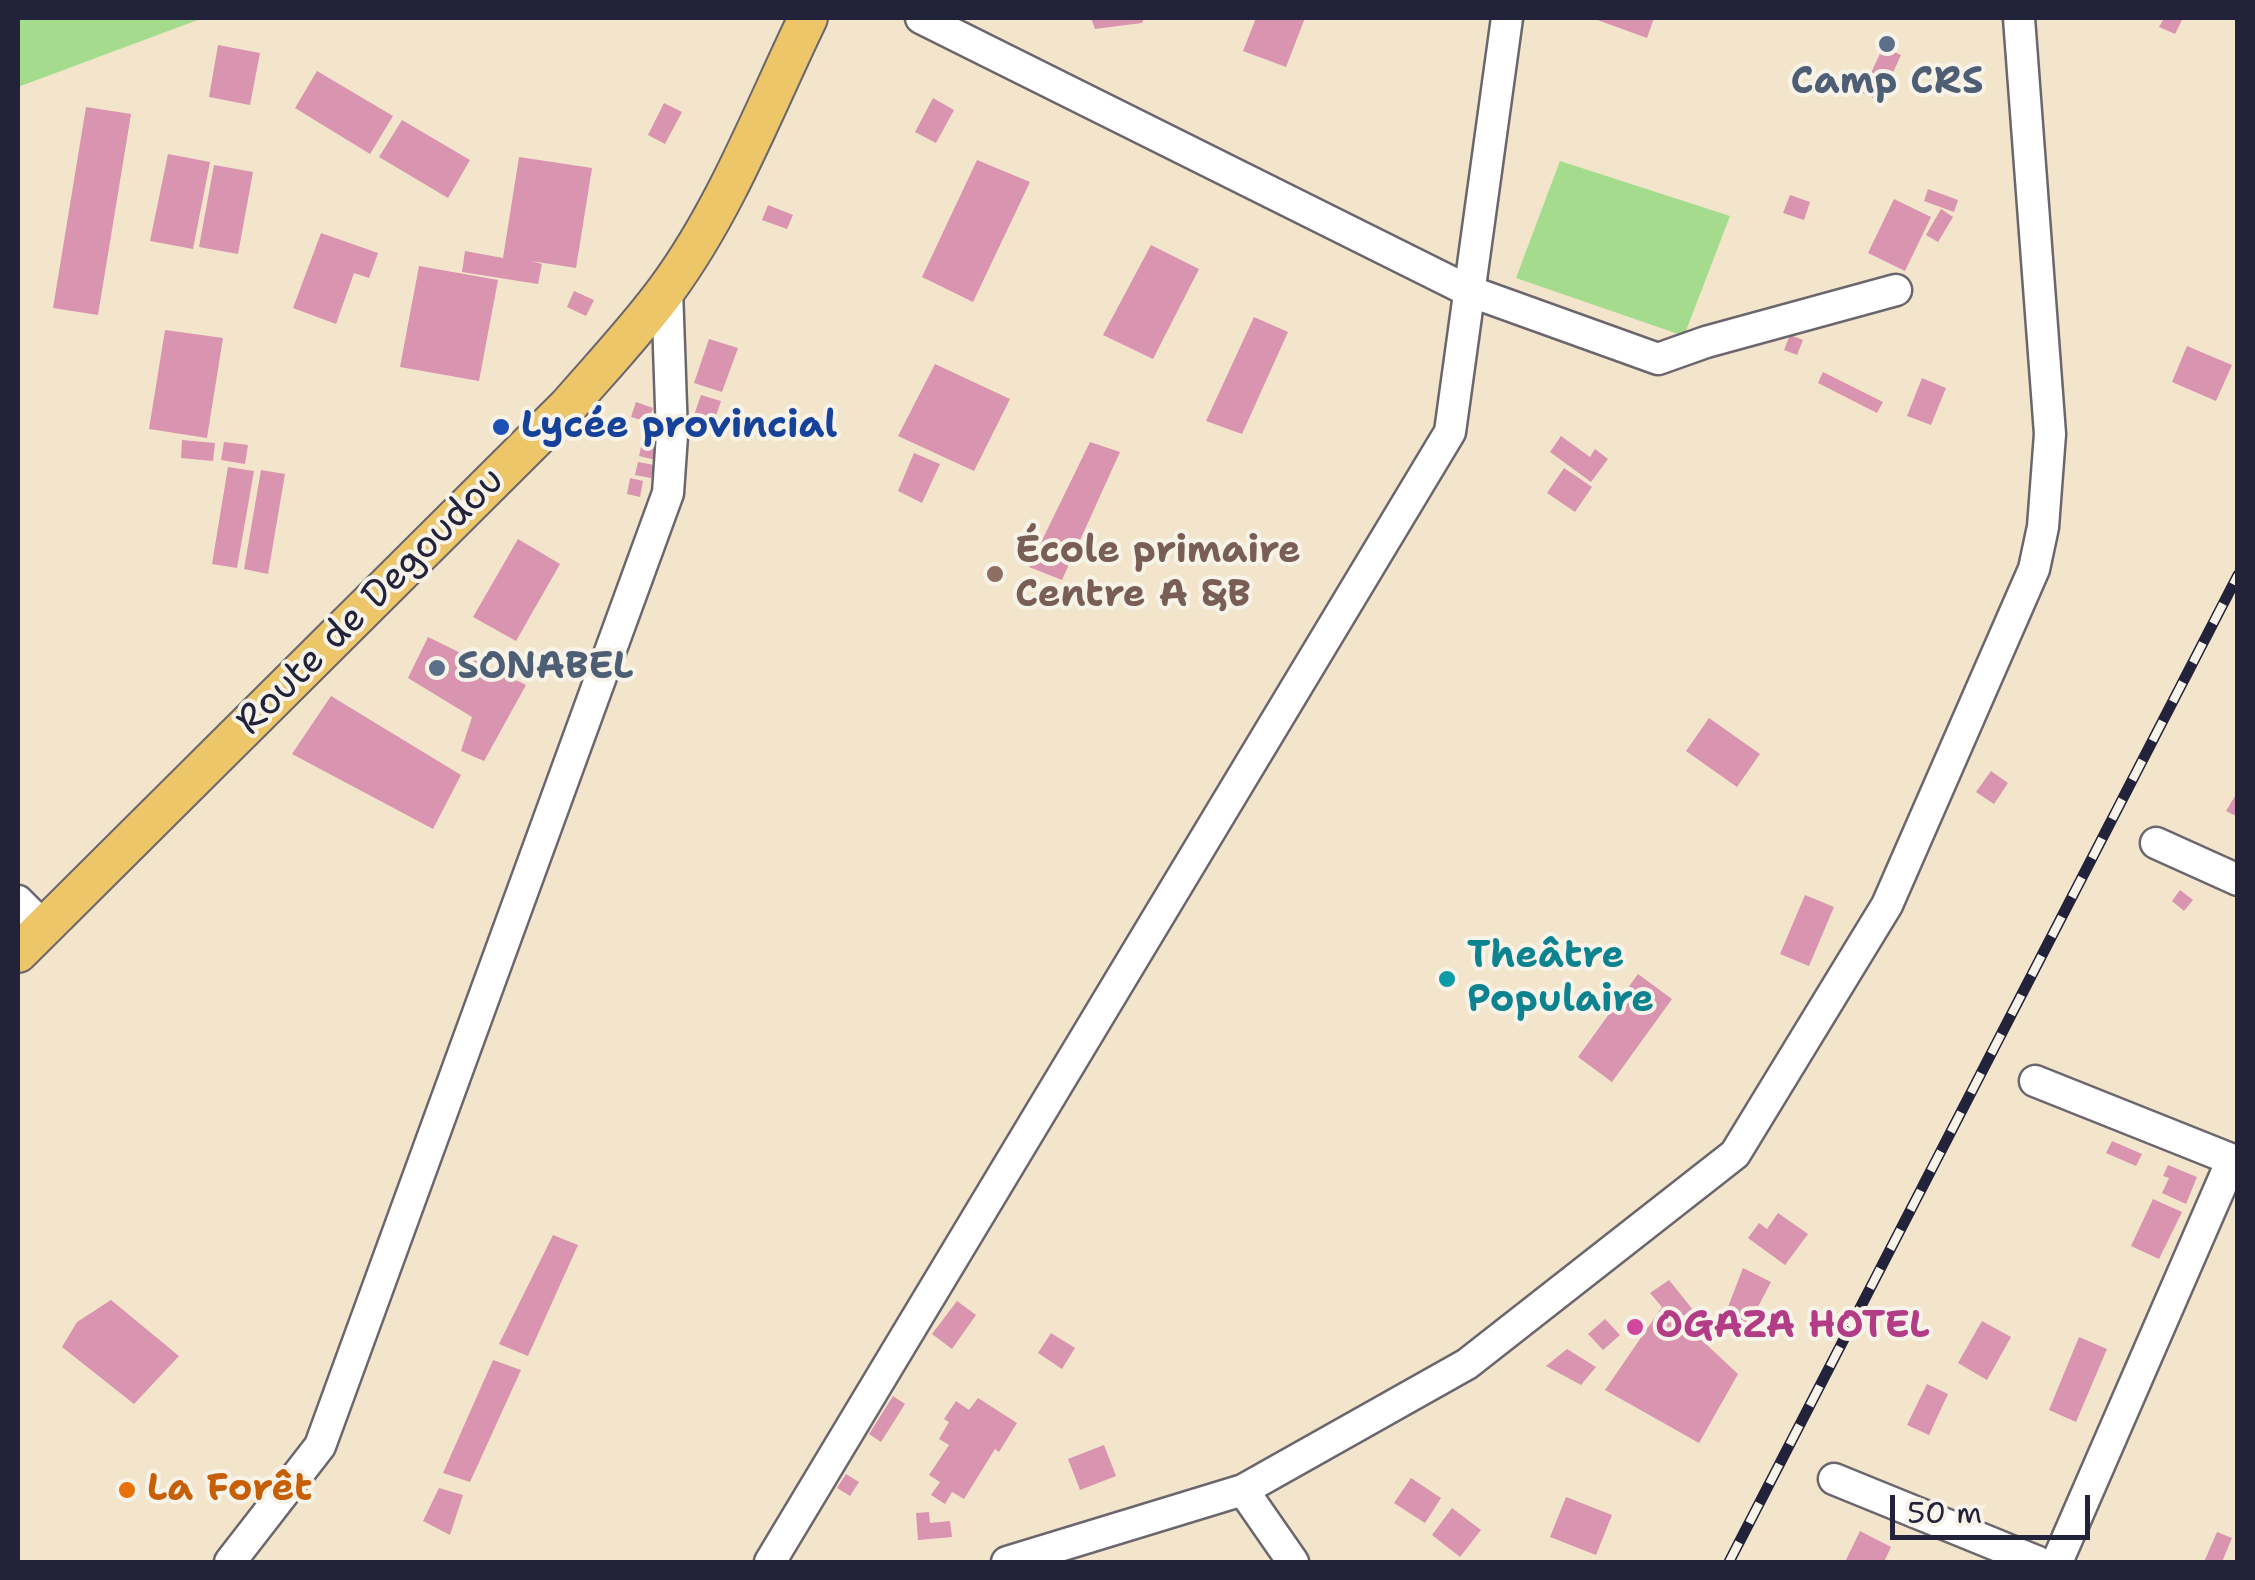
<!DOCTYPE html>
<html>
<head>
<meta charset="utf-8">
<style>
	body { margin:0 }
	#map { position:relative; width:2255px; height:1580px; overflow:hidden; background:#f2e5cc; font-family:"Shantell Sans",sans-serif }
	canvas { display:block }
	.frame { position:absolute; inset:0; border:20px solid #22223b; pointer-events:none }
	.scale { position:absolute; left:1890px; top:1495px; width:200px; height:45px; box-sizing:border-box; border:5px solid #22223b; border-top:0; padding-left:12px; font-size:30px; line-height:35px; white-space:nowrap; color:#22223b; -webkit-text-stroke:8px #f7f3e8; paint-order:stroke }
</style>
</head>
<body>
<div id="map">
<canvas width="2255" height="1580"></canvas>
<div class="frame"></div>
<div class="scale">50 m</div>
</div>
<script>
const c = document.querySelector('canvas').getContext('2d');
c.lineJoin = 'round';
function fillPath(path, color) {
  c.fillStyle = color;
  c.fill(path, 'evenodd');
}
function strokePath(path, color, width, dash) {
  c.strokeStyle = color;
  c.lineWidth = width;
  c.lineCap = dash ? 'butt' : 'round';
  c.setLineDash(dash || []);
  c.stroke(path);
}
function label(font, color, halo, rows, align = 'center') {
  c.font = font + ' "Shantell Sans",sans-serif';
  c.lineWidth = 8;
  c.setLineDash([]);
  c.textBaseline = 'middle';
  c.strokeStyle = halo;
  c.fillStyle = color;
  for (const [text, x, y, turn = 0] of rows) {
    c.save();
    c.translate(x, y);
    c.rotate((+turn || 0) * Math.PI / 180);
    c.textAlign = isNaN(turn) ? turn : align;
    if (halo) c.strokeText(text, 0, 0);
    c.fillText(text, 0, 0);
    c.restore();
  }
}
fillPath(new Path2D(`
	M18 18H203L18 87Z
	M1560 161 1730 216 1684 336 1516 278Z`), '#a4db8c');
fillPath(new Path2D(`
	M1091 18H1144L1142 23 1095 29Z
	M1256 18H1305L1286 67 1243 51Z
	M1592 18H1654L1647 38Z
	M2164 18H2183L2175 34 2159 27Z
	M218 45 260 53 250 105 209 97Z
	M1883 47 1901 55 1880 101 1862 93Z
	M317 71 393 116 370 154 295 108Z
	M933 98 954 110 936 143 915 132Z
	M664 103 682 112 665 144 648 135Z
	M86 107 131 114 98 315 53 308Z
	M402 120 470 160 448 198 379 157Z
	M168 154 210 162 193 249 150 241Z
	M519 157 592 168 576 268 531 261 542 264 538 284 462 272 465 251 503 258Z
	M977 160 1030 182 973 302 922 277Z
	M214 165 253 172 238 254 199 247Z
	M1928 189 1958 200 1954 212 1924 201Z
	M1790 195 1810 202 1804 220 1783 213Z
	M1894 199 1931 217 1905 271 1868 253Z
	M768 205 793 215 787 229 762 220Z
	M1941 209 1953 217 1938 242 1926 235Z
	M321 233 378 253 369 278 354 273 336 324 293 308Z
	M1151 245 1199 269 1153 359 1103 335Z
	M419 266 498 280 479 381 400 367Z
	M574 291 594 300 586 316 567 307Z
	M1254 317 1288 332 1242 434 1206 421Z
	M165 330 223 338 207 438 149 429Z
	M1790 335 1803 340 1797 355 1784 350Z
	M709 339 738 348 722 392 694 383Z
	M2187 346 2232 365 2216 401 2172 382Z
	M935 364 1010 399 974 471 898 436Z
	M1823 372 1883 402 1877 413 1818 383Z
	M1922 378 1946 388 1931 425 1907 416Z
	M701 395 721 401 714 421 694 415Z
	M636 402 653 408 648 422 631 417Z
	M644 434 662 438 656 460 639 456Z
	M1561 436 1590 457 1595 449 1608 459 1591 482 1550 452Z
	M182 440 215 443 213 461 181 458Z
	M224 442 248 445 245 464 221 460Z
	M1090 442 1120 452 1062 580 1029 567Z
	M914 453 940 464 922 503 898 491Z
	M638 462 654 465 651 478 635 475Z
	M228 467 254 471 237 568 212 564Z
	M1564 468 1592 487 1575 512 1547 493Z
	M261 470 285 474 268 574 244 569Z
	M630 478 643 481 640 497 627 494Z
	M518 539 560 564 516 641 473 617Z
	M428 637 526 685 484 761 461 751 472 717 408 678Z
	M331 696 461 775 433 829 292 754Z
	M1709 718 1760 754 1737 787 1686 751Z
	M1991 771 2008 783 1994 804 1976 792Z
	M2238 791V817L2226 811Z
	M2180 890 2193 900 2184 911 2172 901Z
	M1805 895 1834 907 1809 966 1780 954Z
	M1638 974 1672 999 1612 1082 1578 1057Z
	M2112 1141 2142 1154 2136 1166 2106 1153Z
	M2168 1165 2197 1177 2186 1204 2162 1193 2169 1178 2163 1176Z
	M2153 1199 2182 1212 2159 1259 2131 1246Z
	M1778 1213 1808 1234 1785 1265 1748 1238 1759 1223 1767 1229Z
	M553 1235 578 1245 528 1356 499 1344Z
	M1743 1268 1771 1282 1749 1324 1726 1312Z
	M1669 1280 1694 1311 1678 1318 1738 1374 1699 1443 1605 1390 1662 1307 1650 1293Z
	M111 1300 179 1356 134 1404 62 1347 77 1322Z
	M957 1301 976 1315 952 1349 932 1334Z
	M1605 1319 1620 1335 1603 1350 1588 1334Z
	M1982 1321 2011 1337 1987 1380 1958 1363Z
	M1051 1333 1075 1348 1062 1369 1038 1353Z
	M2079 1337 2107 1349 2076 1422 2049 1410Z
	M1567 1349 1596 1367 1581 1385 1546 1366Z
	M493 1360 521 1370 470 1482 443 1473Z
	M1927 1384 1948 1394 1929 1435 1907 1425Z
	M893 1396 905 1404 881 1442 869 1434Z
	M978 1398 1017 1423 999 1452 995 1449 964 1499 952 1492 945 1504 931 1495 940 1482 929 1475 949 1445 939 1439 949 1422 944 1419 956 1401 969 1410Z
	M1104 1445 1116 1476 1080 1490 1068 1459Z
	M846 1474 859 1482 850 1496 837 1488Z
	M1411 1478 1441 1498 1425 1523 1394 1503Z
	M439 1488 463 1495 450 1535 423 1521Z
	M1566 1497 1612 1515 1596 1555 1550 1537Z
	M1452 1508 1481 1530 1460 1557 1432 1535Z
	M929 1512 930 1523 950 1521 952 1537 918 1540 916 1513Z
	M1860 1531 1891 1547 1884 1562H1845Z
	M2217 1532 2232 1538 2222 1562H2204Z`), '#d994b0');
const minor = new Path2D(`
	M921 18 1469 291 1658 359 1706 342 1896 290
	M2156 843 2238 880
	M18 901 44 927
	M2035 1081 2238 1162
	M1834 1479 2038 1562
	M1243 1490 1293 1562
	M230 1562 320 1446 668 493 672 435 667 289
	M770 1562 1450 432 1507 18
	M1007 1562 1243 1490 1467 1364 1735 1154 1887 905 2034 569 2043 527 2050 434 2019 18
	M2057 1562 2232 1160`);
const major = new Path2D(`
	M18 953 568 406C601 368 637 330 667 289 727 207 764 109 808 18`);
strokePath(minor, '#6b666e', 35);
strokePath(major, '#6b666e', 42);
strokePath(minor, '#fff', 30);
strokePath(major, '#ecc669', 38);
const rail = new Path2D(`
	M1729 1562 2238 575`);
strokePath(rail, '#22223b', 11);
strokePath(rail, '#f7f3e8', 8, [22]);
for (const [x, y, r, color] of [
	[1887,44,10,"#5c6f8a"],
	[501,427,10,"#1a4fb4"],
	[995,574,10,"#8d6e63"],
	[437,668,10,"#5c6f8a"],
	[1447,979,10,"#0f9aa8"],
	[1635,1327,10,"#d1479c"],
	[127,1490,10,"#e8710a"]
]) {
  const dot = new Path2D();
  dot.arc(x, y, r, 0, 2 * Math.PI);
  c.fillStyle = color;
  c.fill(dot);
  strokePath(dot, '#f7f3e8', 4);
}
label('bold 38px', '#4e5e75', '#f7f3e8', [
	["Camp CRS",1887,83],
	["SONABEL",457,668,"left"]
]);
label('bold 38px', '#164399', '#f7f3e8', [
	["Lycée provincial",521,427]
], 'left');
label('bold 38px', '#785e54', '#f7f3e8', [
	["École primaire",1015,552],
	["Centre A &B",1015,596]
], 'left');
label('38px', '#22223b', '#f7f3e8', [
	["Route de Degoudou",371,602,-45]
]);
label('bold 38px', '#0d838f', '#f7f3e8', [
	["Theâtre",1467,957],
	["Populaire",1467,1001]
], 'left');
label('bold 38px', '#b23c85', '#f7f3e8', [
	["OGAZA HOTEL",1655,1327]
], 'left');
label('bold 38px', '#c56008', '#f7f3e8', [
	["La Forêt",147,1490]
], 'left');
</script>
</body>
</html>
